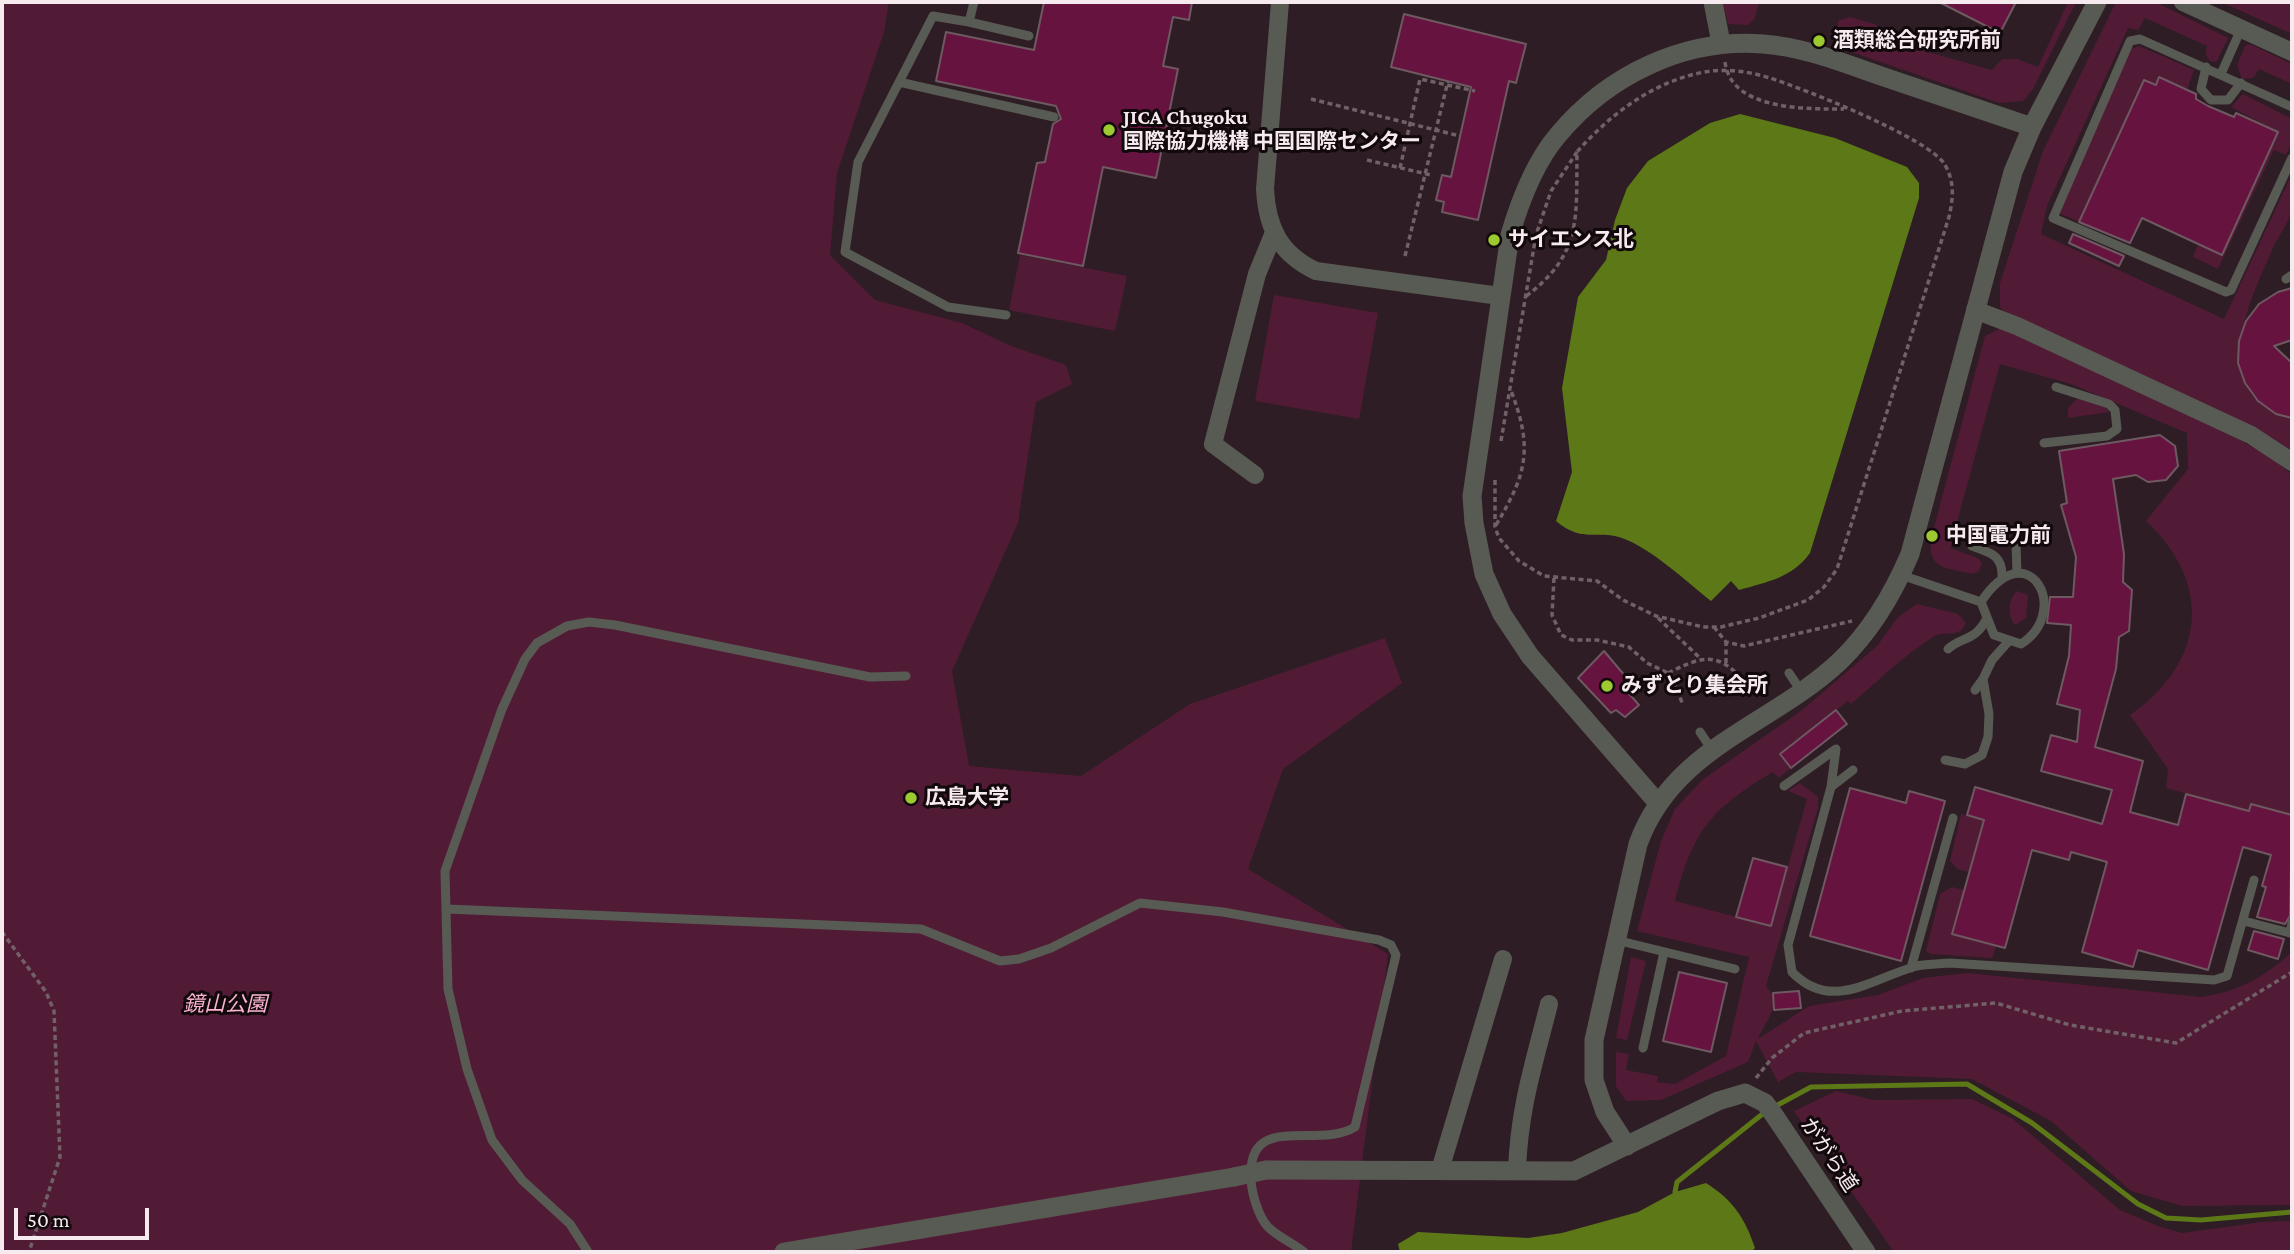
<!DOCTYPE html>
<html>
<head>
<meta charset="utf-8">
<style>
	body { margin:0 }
	#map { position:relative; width:2294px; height:1254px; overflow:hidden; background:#2e1d24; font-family:"Crimson Pro",serif }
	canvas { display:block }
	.frame { position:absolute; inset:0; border:4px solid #f6eaee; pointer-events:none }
	.scale { position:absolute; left:14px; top:1208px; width:135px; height:32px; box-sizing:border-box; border:4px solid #f6eaee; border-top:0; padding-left:9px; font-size:21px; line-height:24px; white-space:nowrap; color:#f6eaee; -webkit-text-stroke:5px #11090c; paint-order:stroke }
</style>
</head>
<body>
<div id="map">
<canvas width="2294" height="1254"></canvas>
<div class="frame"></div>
<div class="scale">50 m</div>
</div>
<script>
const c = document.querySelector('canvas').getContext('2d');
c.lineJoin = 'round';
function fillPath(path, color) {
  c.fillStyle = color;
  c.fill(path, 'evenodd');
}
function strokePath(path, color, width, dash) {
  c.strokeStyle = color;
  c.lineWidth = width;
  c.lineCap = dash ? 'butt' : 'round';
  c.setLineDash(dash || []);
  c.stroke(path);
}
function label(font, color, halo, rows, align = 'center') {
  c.font = font + ' "Crimson Pro","Noto Sans JP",serif';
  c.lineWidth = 6;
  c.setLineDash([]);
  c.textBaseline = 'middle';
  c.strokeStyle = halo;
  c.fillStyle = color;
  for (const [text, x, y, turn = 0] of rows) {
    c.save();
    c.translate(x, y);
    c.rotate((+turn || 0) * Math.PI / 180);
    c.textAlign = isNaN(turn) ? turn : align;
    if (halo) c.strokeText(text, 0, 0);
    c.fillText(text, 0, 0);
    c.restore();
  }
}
fillPath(new Path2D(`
	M2 2H889L884 32 837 173 830 255 875 300 962 323 1011 346 1066 365 1072 384 1036 402 1018 523 952 671 969 766 1081 776 1190 704 1385 638 1402 683 1283 769 1248 869 1388 954 1351 1252H2Z
	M1723 2H1759L1755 18 1748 25 1728 24Z
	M2068 2H2076L2033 89 2023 101 1999 103 1843 49 1837 37 1838 21 1850 17 1877 25 1889 41 1992 70 2002 59H2017L2038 67Z
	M2116 2H2155L2228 38 2216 62 2210 61 2206 55 2207 46 2145 18 2138 30 2128 28 2047 206 2041 234 2224 319 2292 174C2292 184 2294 197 2292 207 2290 220 2280 234 2274 246 2249 302 2203 395 2292 418V453L2004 312 2000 307V283L2043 151Z
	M2221 2H2292V34Z
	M2250 44 2292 64V84L2259 69 2253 78 2242 79 2237 65 2245 46Z
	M2139 46 2194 70 2187 90 2159 78 2156 85 2144 80 2079 222 2059 213 2129 50Z
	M2243 94 2292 119V142L2286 155 2274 150 2218 269 2193 257 2198 244 2222 254 2278 132 2231 107Z
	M1020 255 1127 276 1115 331 1009 310Z
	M1274 295 1378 313 1359 419 1255 401Z
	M2001 328 2232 436 2271 457 2292 475V815L2251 804 2249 811 2166 788 2168 769 2130 715C2205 663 2214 585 2146 521L2188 469 2187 433 2071 384 2000 364 1950 548 1978 558 1982 563 1979 571 1973 574C1948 568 1927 570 1931 539L1985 336Z
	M2079 397 2104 406 2109 412 2068 418V408Z
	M2017 591 2028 595 2026 618 2015 625C2007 616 2008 599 2017 591Z
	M1917 604 1958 614 1966 623C1959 640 1945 629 1933 637 1904 655 1877 682 1851 704L1848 701 1780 754 1791 768 1779 778 1773 772C1711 809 1693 830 1675 901L1771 926 1807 799 1788 791 1800 783 1818 797V808L1766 986C1784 1005 1765 1021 1758 1039L1809 1006 1878 995 1923 978 1967 973 2202 997C2240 991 2264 977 2292 952V969L2289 971 2292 972V1205L2182 1206 2131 1191 2051 1121 1972 1079 1796 1072 1778 1082 1756 1041 1748 1062 1661 1100 1626 1101 1616 1086V1052L1629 1054 1626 1070 1658 1076 1657 1082 1675 1084 1726 1056 1749 957 1637 931 1661 841 1675 809 1702 780 1802 710 1877 646 1898 617Z
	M1987 807 1969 872 1957 869 1950 861 1961 814 1975 817Z
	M1952 887 1964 890 1953 934 1996 946 1992 958 1931 954 1926 951 1940 894Z
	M1631 957 1646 961 1627 1040 1616 1038Z
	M1836 1091 1874 1100 1972 1099 2013 1119 2120 1210 2158 1226 2182 1233 2262 1222 2292 1221V1252H1894L1794 1111Z`), '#511b36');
fillPath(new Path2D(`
	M1740 114 1835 138 1907 167 1919 183V198L1810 553C1792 578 1767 582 1739 590L1731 581 1711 601C1687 582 1651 548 1622 538 1595 529 1584 544 1556 521L1572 472 1562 388 1578 297 1606 260 1615 220 1627 188 1648 161 1710 123Z
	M1706 1183C1733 1200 1745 1218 1755 1248L1751 1252H1400L1398 1244 1418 1232 1528 1238 1562 1233 1638 1212 1675 1192Z`), '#5c7817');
strokePath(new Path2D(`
	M1774 1107 1811 1087 1967 1084 2032 1123 2138 1204 2166 1218 2201 1220 2292 1212
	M1675 1192 1677 1182 1765 1112`), '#5c7817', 5);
const building = new Path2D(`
	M1044 2H1192L1189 20 1173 17 1163 66 1178 69 1156 178 1103 167 1083 266 1018 253 1037 163 1045 162 1053 124 1061 119 1056 106 936 81 946 32 1034 50Z
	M1939 2H2016L2000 33Z
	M1404 14 1526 44 1516 83 1509 81 1478 220 1442 212 1444 202 1436 200 1442 175 1451 177 1471 87 1391 67Z
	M2159 77 2196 94V99L2208 106 2234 117 2236 113 2278 132 2222 255 2142 218 2130 243 2079 222 2144 80 2156 85Z
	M2073 234 2124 256 2119 266 2069 243Z
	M2292 288V340L2274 346 2292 363V418L2276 414 2258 401 2245 383 2238 363 2239 341 2246 321 2259 304 2278 292Z
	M2160 435 2175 446 2178 466 2166 480 2148 482 2136 475 2113 479 2124 554 2123 582 2132 590 2129 631 2119 637 2116 669 2095 747 2143 761 2130 812 2178 825 2186 794 2249 811 2251 804 2292 815 2290 916 2285 924 2257 917 2266 887 2262 886 2271 855 2243 847 2208 970 2138 950 2133 967 2082 952 2107 862 2071 852 2069 860 2032 850 2005 948 1952 934 1984 820 1967 815 1975 787 2102 824 2112 790 2041 771 2051 735 2077 742 2080 710 2057 704 2069 656 2071 625 2047 623 2050 597H2073L2076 557 2061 505 2067 503 2059 451Z
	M1604 651 1631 683 1625 689 1639 705 1625 717 1616 710 1611 713 1578 678Z
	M1836 710 1847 724 1791 768 1780 754Z
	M1850 788 1906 803 1909 791 1945 801 1901 961 1810 936Z
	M1753 858 1787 867 1771 926 1736 917Z
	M2254 931 2284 939 2278 959 2248 950Z
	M1679 972 1727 983 1711 1052 1663 1041Z
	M1799 991 1801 1008 1774 1010 1773 993Z`);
fillPath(building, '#671340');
strokePath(building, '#6e5961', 2);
strokePath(new Path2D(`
	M1725 62C1731 111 1808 109 1844 109
	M1311 99 1460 136
	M1367 160 1431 175
	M1400 168 1420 79 1475 91
	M1405 256 1448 81
	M1501 441 1536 235 1551 191 1577 152
	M1495 480V527L1499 538 1519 561 1544 576 1597 581 1623 600 1656 616 1703 627H1721L1759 618 1808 600 1824 587 1837 569 1949 217C1953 199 1955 182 1945 165 1931 139 1802 88 1770 78 1751 72 1731 69 1711 71 1658 78 1611 113 1577 152 1576 217 1583 254 1525 297
	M1496 525C1528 472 1533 447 1510 388
	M1554 578 1552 615 1561 635 1572 640H1597L1629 647 1647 663 1668 673 1673 679 1683 705
	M1658 618 1700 658
	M1714 627 1726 642 1744 646 1852 621
	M1726 663V642
	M1668 673C1693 661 1712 650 1735 672
	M2 932 46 992 54 1011 60 1157 29 1252
	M1756 1078 1772 1058 1804 1033 1902 1011 1996 1003 2070 1025 2176 1043 2292 972`), '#716167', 3.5, [5, 3.5]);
strokePath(new Path2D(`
	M974 2 969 22 1029 36
	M969 22 933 16 858 162 845 252 948 307 1006 315
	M2206 67 2201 89 2211 100H2228L2241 83
	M2221 74 2241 29
	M899 82 1054 117
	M2292 107 2140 39 2130 41 2053 218 2226 292 2231 290 2292 158
	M2286 279 2292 275
	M2044 443 2107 436 2117 429 2115 410 2109 404 2056 387
	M2016 543 2017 573
	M1972 546C1991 553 2003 555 2002 578
	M1901 575 1981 602 1994 635 2021 644C2072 612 2029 530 1981 602
	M1948 649C1962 636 1974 642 1986 620
	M1789 673 1801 691
	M1975 690 1983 679
	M1700 732 1712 750
	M1945 760 1965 764 1982 755 1988 737 1989 714 1983 679 1992 660 2008 642
	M1853 770 1831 787 1788 945 1792 972C1832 1013 1872 978 1917 966 1928 964 1939 964 1950 963L2214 980 2227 976 2254 880
	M1784 786 1836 749
	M1831 787 1836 749
	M447 909 921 929 1000 961 1019 959 1051 948 1140 903 1223 912 1379 940 1391 945 1396 955 1355 1127C1318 1150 1248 1111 1251 1177 1251 1192 1258 1216 1268 1227 1278 1237 1293 1243 1304 1252
	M2244 921 2290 933 2292 923
	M1616 940 1735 969
	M1911 968 1953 818
	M1643 1048 1664 952
	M588 1252 570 1224 522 1180 492 1140 467 1069 448 989 445 871 502 709 525 659 537 643 567 626 589 622 615 625 870 677 906 676`), '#585b53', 9);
strokePath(new Path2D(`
	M1280 2 1265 189C1267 228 1280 254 1316 271L1500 296
	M2183 2 2292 52
	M1975 310 2017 326 2251 435 2292 462
	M1255 475 1213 444 1257 274 1273 235
	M1440 1170 1503 959
	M1517 1171C1519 1108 1534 1064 1549 1004`), '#585b53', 18);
strokePath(new Path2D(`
	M1713 2 1721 43
	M1657 802 1530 656 1502 614 1484 574 1474 523 1472 496 1510 235C1520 201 1534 163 1558 135 1608 75 1684 38 1763 44 1804 47 1843 63 1881 76 1932 93 1982 110 2032 127
	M1627 1146 1605 1112 1594 1080V1040L1638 844C1673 747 1771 726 1840 661 1871 631 1893 594 1910 554L2013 172 2032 127 2097 2
	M1266 1170 1574 1171 1718 1101 1745 1093 1765 1103 1774 1115 1866 1252
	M784 1252 1234 1177`), '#585b53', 19);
strokePath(new Path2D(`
	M1234 1177 1266 1170`), '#585b53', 19);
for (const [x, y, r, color] of [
	[1819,41,7,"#9dca30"],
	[1109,130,7,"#9dca30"],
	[1494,240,7,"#9dca30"],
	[1932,536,7,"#9dca30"],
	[1607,686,7,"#9dca30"],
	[911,798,7,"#9dca30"]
]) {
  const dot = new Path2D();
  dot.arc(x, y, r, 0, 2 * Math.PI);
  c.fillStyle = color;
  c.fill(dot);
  strokePath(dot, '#11090c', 2.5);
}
label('bold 21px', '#f6eaee', '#11090c', [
	["酒類総合研究所前",1833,41],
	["JICA Chugoku",1123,118],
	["国際協力機構 中国国際センター",1123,142],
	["サイエンス北",1508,240],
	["中国電力前",1946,536],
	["みずとり集会所",1621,686],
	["広島大学",925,798]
], 'left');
label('italic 21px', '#fcb3d1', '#11090c', [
	["鏡山公園",225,1005]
]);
label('21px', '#f6eaee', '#11090c', [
	["ががら道",1829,1155,56]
]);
</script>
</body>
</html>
